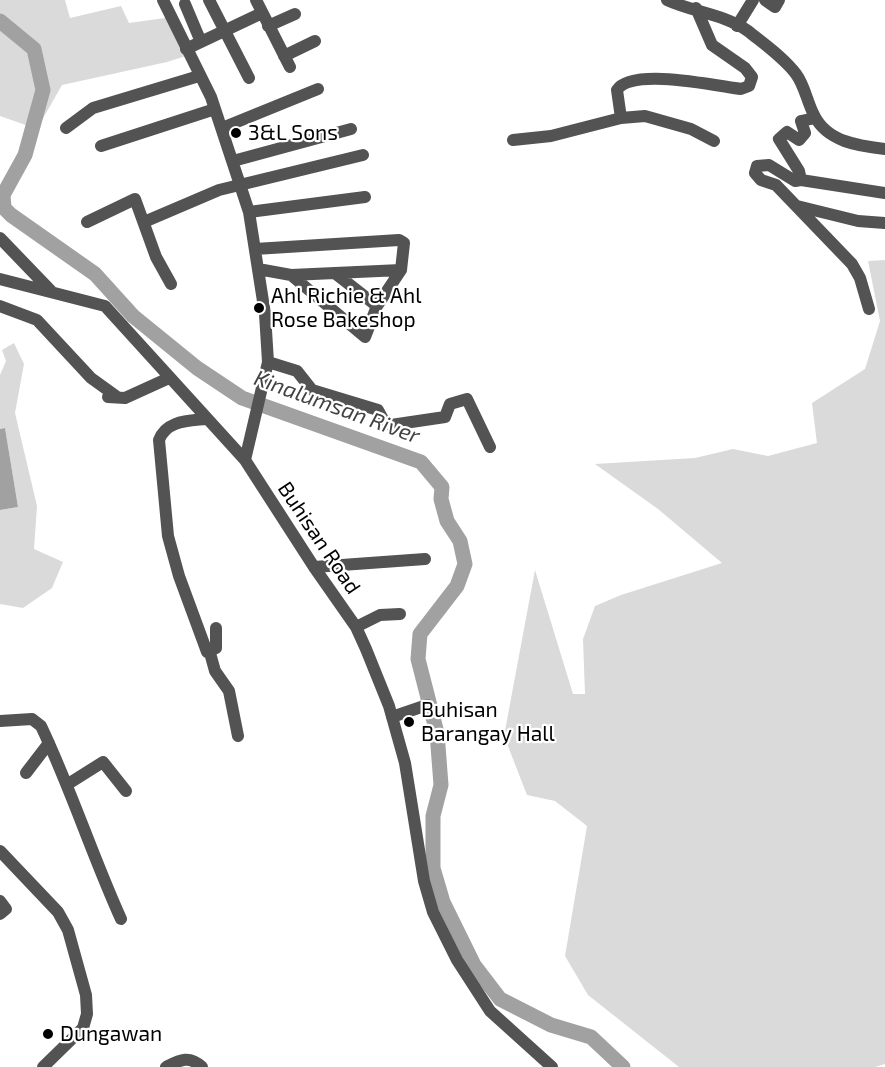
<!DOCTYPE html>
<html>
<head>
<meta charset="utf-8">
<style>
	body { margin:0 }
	canvas { display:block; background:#fff }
</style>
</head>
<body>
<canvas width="885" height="1067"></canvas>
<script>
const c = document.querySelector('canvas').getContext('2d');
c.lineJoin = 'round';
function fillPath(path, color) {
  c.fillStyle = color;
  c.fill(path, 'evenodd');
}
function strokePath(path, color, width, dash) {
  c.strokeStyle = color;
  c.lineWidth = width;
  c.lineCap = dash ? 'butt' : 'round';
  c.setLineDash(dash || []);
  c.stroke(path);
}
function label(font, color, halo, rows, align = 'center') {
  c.font = font + ' "Exo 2",sans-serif';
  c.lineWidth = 4.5;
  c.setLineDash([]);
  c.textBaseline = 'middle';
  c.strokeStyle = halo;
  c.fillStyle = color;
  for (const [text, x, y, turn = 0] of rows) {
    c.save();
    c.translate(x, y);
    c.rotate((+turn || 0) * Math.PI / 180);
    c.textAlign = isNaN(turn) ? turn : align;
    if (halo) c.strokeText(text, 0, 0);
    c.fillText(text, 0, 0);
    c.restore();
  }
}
fillPath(new Path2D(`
	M0 0H65L70 18 121 6 129 23 172 17 189 55 167 62 62 85 37 129 0 116Z
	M885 260V1064L875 1067H679L588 995 565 956 587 826 555 801 527 795 504 736 535 570 573 694H585L583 639 595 606 621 595 722 563 658 509 595 464 695 458 733 449 768 456 817 443 812 403 865 369 880 321 868 261Z
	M14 343 24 364 15 413 37 506 34 549 63 562 52 588 23 608 0 604V510L18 507 5 428 0 429V375L6 361 2 350Z`), '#dadada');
fillPath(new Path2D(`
	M5 428 18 507 0 510V429Z`), '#a1a1a1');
strokePath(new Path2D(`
	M0 21 34 49 43 90 25 155 3 195 4 208 11 215 95 274 133 316 197 368 242 398 421 462 442 487 441 499 447 521 460 541 465 564 457 586 420 634 418 659 437 733 441 785 433 816V868L443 902 474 965 500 999 551 1025 591 1037 623 1067`), '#a1a1a1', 15);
strokePath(new Path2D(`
	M163 0 211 97 249 212 265 314 268 362 245 460
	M209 0 249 78
	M256 0 290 67
	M667 0C693 12 724 14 748 31 764 44 783 57 796 74 805 86 807 102 814 115 827 142 859 146 885 149
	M765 0 775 7 779 0
	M185 4 201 42
	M268 26 295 14
	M737 26 753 0
	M186 49 262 13
	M284 56 315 41
	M621 118 617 90C632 67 717 86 741 89L749 86 752 77 745 68 712 45 696 8
	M66 128 93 108 199 76
	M222 128 318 89
	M513 140 551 136 621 118 645 116 691 129 714 141
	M101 146 215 109
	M233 161 351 129
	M801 180 799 171 779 139 787 132 799 140 805 133 801 121 815 118
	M797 206 858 221 885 223
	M249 212 365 197
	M87 222 135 199 156 257 171 284
	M144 222 219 190 363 155
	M0 238 51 291
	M255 249 399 240 404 243 401 270 377 306 365 337 291 275
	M258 269 291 275 401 270
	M336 274 377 306
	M0 279 105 306 245 460 314 567 356 627 366 649 389 706 405 763 424 881 433 912 457 960 490 1011 552 1067
	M0 306 37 320 91 378 116 396
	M869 309 860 278 852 264 776 185 761 180 755 173 757 166 769 165 795 181 801 180 885 193
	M268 362 297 371 312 390 378 410 384 421 391 425 445 417 450 404 467 399 490 447
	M108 397 125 398 169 378
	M205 419C187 421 166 421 159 440L168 536 179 576 207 652 216 648V628
	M314 567 425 559
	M356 627 380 615 400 614
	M210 653 215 671 229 691 238 736
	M392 717 427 705
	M0 721 32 719 41 726C71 789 92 855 121 919
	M26 773 49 743
	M68 784 103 762 126 791
	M0 851 58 912 68 930 86 995 87 1014 83 1028 43 1067
	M0 901 6 909 0 914
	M166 1067C180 1060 189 1055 202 1067`), '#535353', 12);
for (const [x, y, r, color] of [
	[236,133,6,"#000"],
	[259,308,6,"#000"],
	[409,722,6,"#000"],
	[48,1034,6,"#000"]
]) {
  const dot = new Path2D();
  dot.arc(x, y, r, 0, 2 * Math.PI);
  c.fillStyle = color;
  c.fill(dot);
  strokePath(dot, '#fff', 2);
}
label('21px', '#000', '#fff', [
	["3&L Sons",248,133],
	["Ahl Richie & Ahl",271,296],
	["Rose Bakeshop",271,320],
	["Buhisan",421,710],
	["Barangay Hall",421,734],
	["Dungawan",60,1034]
], 'left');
label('21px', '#000', '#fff', [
	["Buhisan Road",319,538,56]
]);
label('italic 22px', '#424242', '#fff', [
	["Kinalumsan River",337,407,20]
]);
</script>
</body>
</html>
